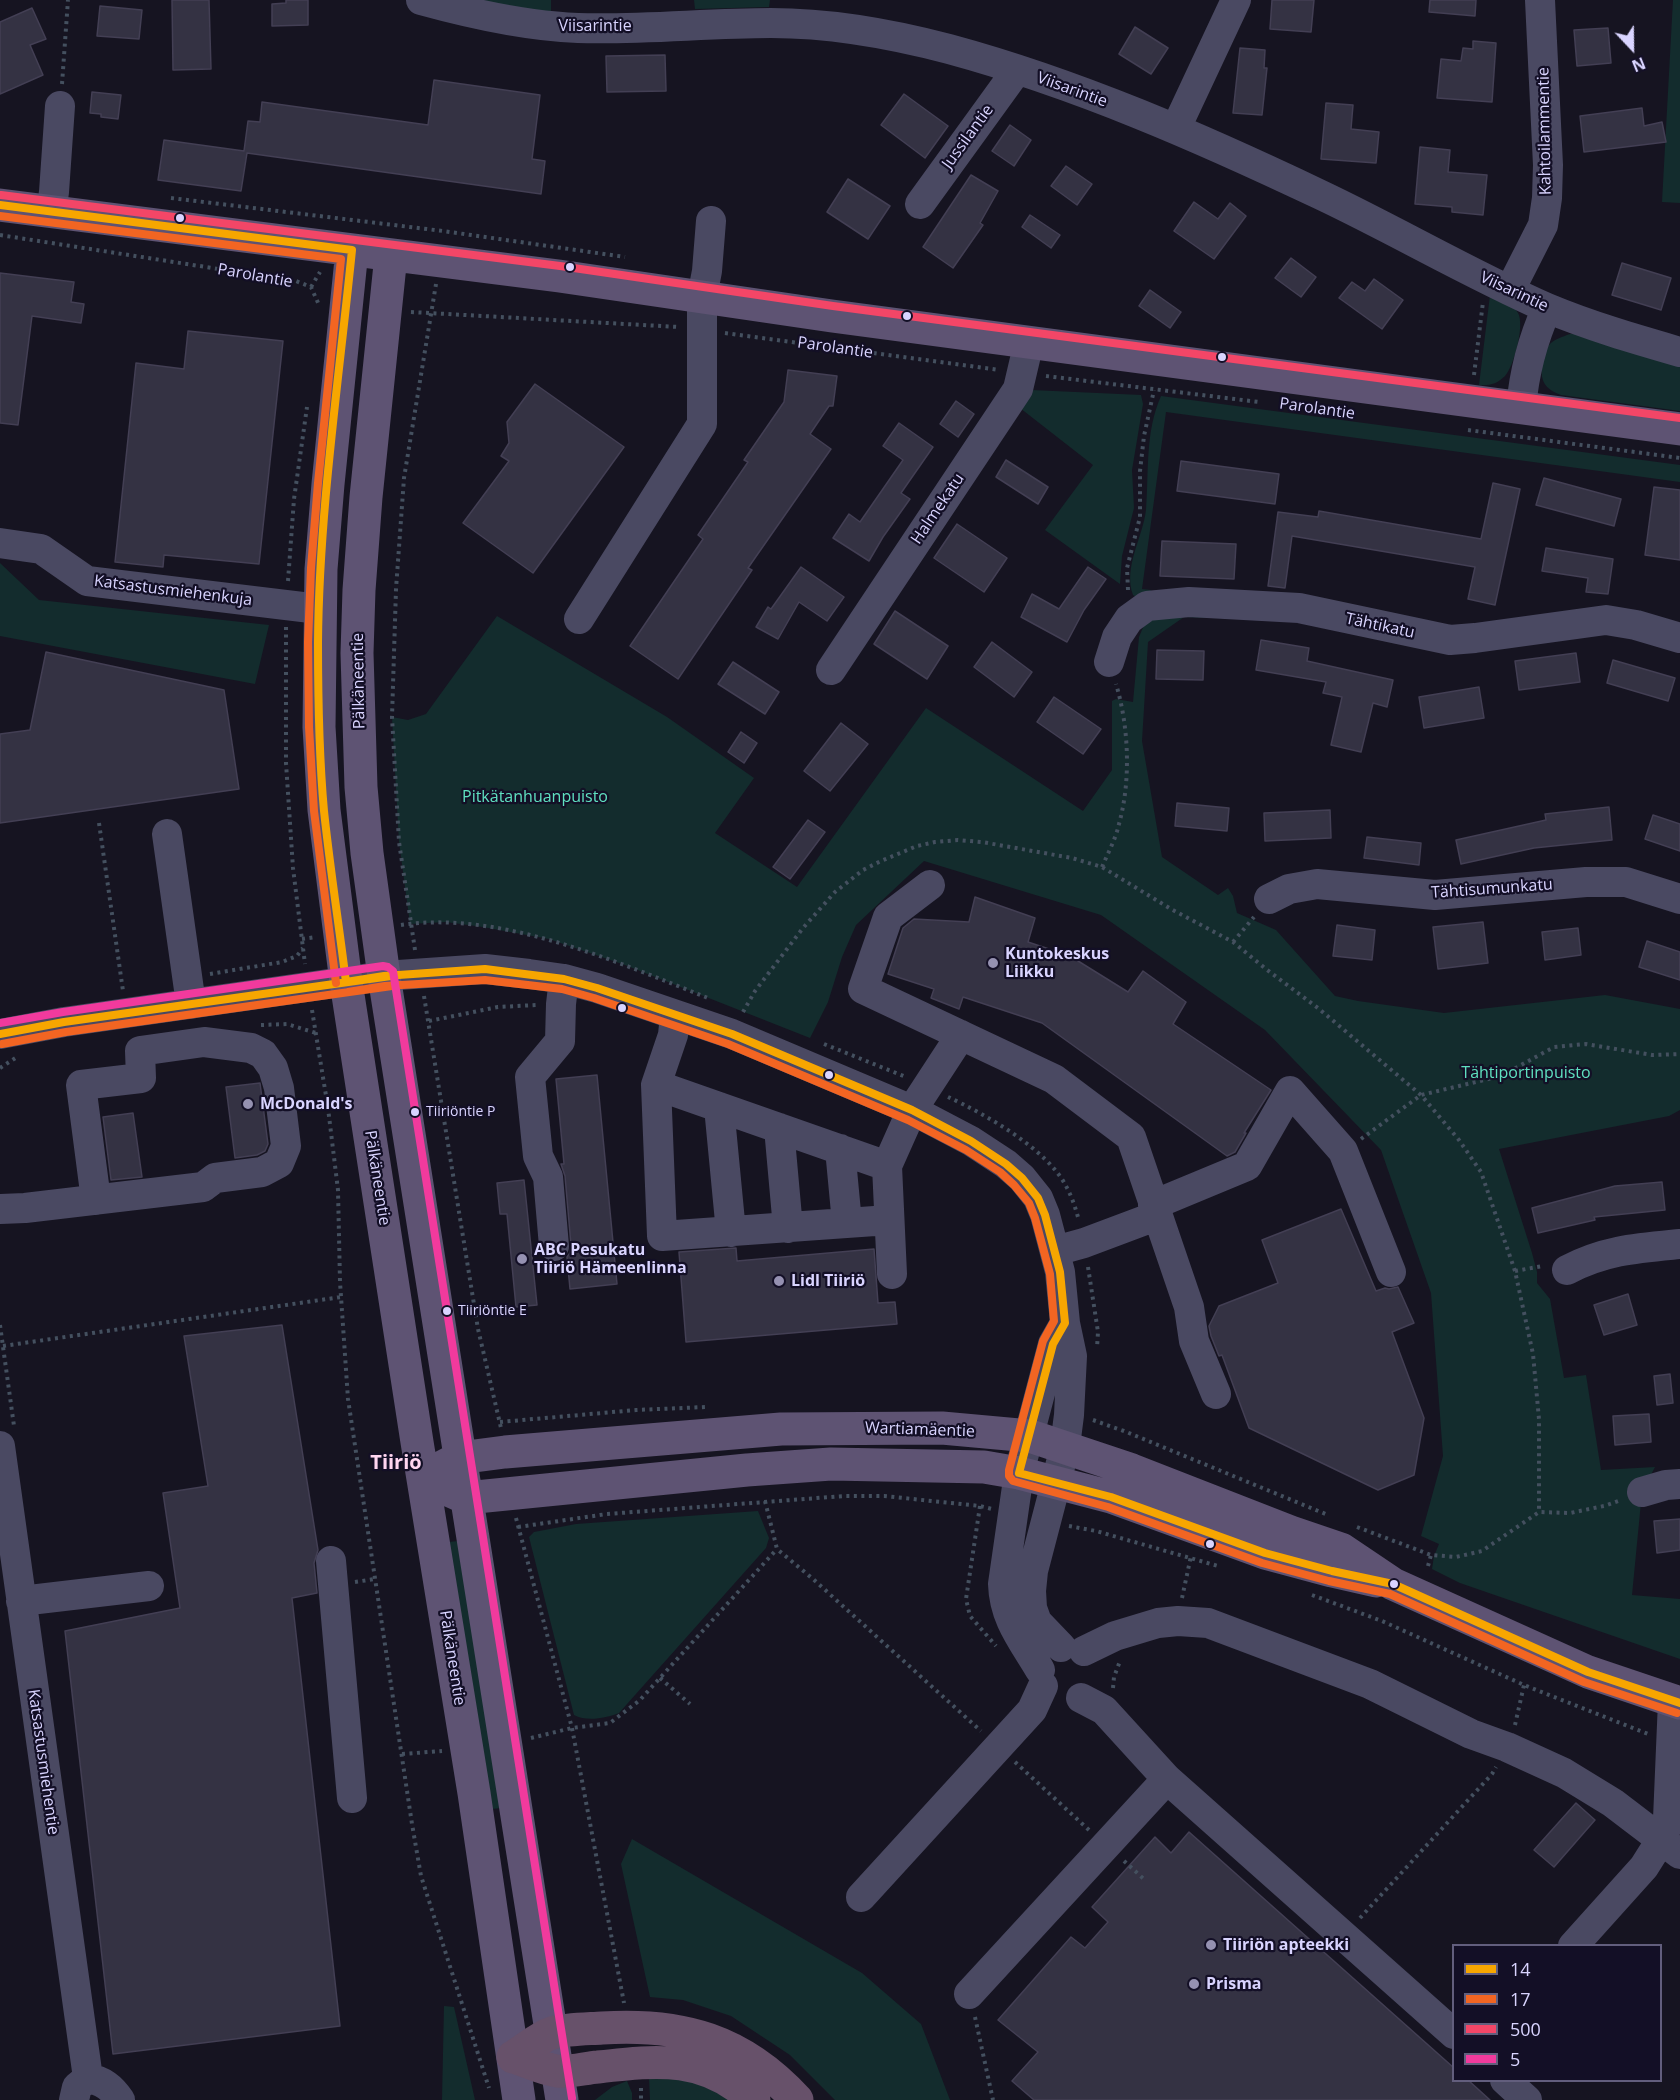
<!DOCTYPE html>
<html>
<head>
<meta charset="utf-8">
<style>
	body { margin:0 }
	#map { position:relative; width:1680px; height:2100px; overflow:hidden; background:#161421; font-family:"Open Sans",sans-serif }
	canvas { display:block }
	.legend { position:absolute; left:1452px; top:1944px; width:210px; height:138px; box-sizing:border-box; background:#130f26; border:2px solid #625e7d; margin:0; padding:8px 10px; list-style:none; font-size:18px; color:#d9d4ff }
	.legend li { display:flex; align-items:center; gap:12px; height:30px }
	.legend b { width:30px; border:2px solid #625e7d }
	.north { position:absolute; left:1602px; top:18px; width:60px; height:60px; -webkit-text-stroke:4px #130f26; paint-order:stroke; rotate:158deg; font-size:16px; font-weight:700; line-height:24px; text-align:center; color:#d9d4ff }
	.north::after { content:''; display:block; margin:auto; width:21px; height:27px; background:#d9d4ff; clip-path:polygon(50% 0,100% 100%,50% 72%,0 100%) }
</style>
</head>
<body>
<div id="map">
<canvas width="1680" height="2100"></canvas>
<ul class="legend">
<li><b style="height:8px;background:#f7a600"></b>14</li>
<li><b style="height:8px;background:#f26522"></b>17</li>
<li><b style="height:8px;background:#f34667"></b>500</li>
<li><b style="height:8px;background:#f13a9d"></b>5</li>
</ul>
<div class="north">N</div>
</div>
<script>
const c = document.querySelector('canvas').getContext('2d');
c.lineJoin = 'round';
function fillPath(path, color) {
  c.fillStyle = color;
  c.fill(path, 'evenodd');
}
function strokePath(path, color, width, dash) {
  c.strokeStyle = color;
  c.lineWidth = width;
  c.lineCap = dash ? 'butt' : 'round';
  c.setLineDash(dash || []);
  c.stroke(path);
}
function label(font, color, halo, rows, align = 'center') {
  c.font = font + ' "Open Sans",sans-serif';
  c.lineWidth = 4.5;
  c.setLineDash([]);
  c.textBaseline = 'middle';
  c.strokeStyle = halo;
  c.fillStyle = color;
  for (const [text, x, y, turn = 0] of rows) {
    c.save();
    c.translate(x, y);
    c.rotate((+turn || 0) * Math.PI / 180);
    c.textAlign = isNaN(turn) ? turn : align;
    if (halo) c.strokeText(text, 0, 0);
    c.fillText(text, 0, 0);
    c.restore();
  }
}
fillPath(new Path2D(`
	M471 0H551V15Z
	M694 0H770L769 7 695 9Z
	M1673 0H1680V203L1662 202Z
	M1490 295C1501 299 1512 302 1518 313 1525 325 1514 366 1505 376 1497 384 1489 386 1479 385Z
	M1570 334H1587L1680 365V411L1561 395C1544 389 1540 380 1542 363 1542 357 1545 350 1549 345 1554 339 1562 337 1570 334Z
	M1031 390 1141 395 1143 404 1132 470 1134 508 1122 556 1120 584 1045 530 1093 465 1020 408Z
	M1161 396 1680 465V482L1166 412 1142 589 1151 590 1148 595 1138 598 1133 595C1123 567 1143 537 1146 510 1149 471 1145 432 1161 396Z
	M0 563 39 600 269 625 255 684 0 636Z
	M1206 613 1205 618 1184 617 1148 642 1142 741 1162 857 1218 895 1228 888 1233 896 1237 913 1276 930 1335 996 1358 1001 1444 1013 1605 995 1680 1009V1110L1669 1116 1499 1149 1532 1253 1537 1272V1283L1550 1299 1564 1378 1586 1375 1601 1470 1655 1467 1642 1492 1632 1595 1680 1599V1659L1460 1583 1432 1569 1434 1556 1439 1544 1421 1536 1443 1456 1431 1293 1381 1150 1265 1030 1101 915 924 861 856 925 842 957 828 1002 810 1038 625 965 549 939 483 927 446 922 410 924 399 842 392 717 408 720 426 714 497 616 667 717 754 778 715 833 797 887 926 708 1083 811 1112 770V701L1116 699 1133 702 1139 637 1144 625 1151 619Z
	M758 1511 769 1538 766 1548 619 1713C606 1718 587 1722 574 1715L529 1537 534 1532 576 1524Z
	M458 1541 501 1808 492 1809 449 1542Z
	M632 1839 862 1973 921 2024 950 2100H835L790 2055 731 2016 683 2000 650 1997 621 1864Z
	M444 2006 454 2007 475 2100H442Z
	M649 2077 686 2078 732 2100H650Z
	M627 2081 632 2093V2100H595L612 2087Z`), '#132c2d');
const building = new Path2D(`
	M172 0H209L211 69 173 70Z
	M286 0H308V25L272 26V4L286 3Z
	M1272 0H1314L1311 32 1270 29Z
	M1430 0H1476L1475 16 1429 12Z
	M100 6 142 10 139 39 97 36Z
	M32 8 46 39 30 45 43 75 0 94V22Z
	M1135 27 1168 48 1151 74 1119 54Z
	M1608 28 1611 63 1577 66 1574 30Z
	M1473 41 1496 43 1492 102 1437 98 1441 59 1461 61 1463 48 1473 49Z
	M1240 48 1265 50 1264 68H1267L1262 115 1233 113Z
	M665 55 666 91 607 92 606 56Z
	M434 80 540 95 532 159 545 161 541 194 247 153 241 191 158 180 164 140 244 151 248 121 260 122 262 102 428 125Z
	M92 92 121 95 118 119 101 117V114L90 113Z
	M904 94 948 126 925 158 881 125Z
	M1326 103 1353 105 1351 129 1379 132 1376 163 1321 159Z
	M1642 108 1644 126 1662 122 1666 142 1584 152 1580 116Z
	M1010 125 1031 140 1014 166 992 151Z
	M1420 147 1450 150 1448 172 1487 175 1483 215 1452 212V207L1415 204Z
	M1066 166 1092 184 1077 205 1051 186Z
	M971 175 998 191 980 223 983 225 953 268 923 247Z
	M848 179 890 206 868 239 827 212Z
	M1194 202 1218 219 1230 203 1246 216 1214 259 1174 231Z
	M1030 215 1060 235 1051 248 1022 227Z
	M1291 258 1316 277 1301 297 1275 278Z
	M1622 263 1671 278 1661 310 1612 295Z
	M0 273 74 282 71 302 84 304 81 323 32 316 18 425 0 423Z
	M1374 279 1403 300 1382 329 1339 298 1352 282 1365 291Z
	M1150 290 1181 312 1170 328 1139 306Z
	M188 331 283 341 259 564 164 555 163 567 115 562 136 363 184 369Z
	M788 370 837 376 833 406H829L810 434 831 449 748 568 752 570 678 679 630 646 703 539 698 535 748 462 744 460 784 402Z
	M535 384 624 447 533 573 463 523 509 461 501 456 509 443 507 422Z
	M956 401 974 414 958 437 940 424Z
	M899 423 933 447 901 493 910 499 883 537 869 561 833 538 849 514 860 522 903 460 883 446Z
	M1006 460 1048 487 1038 504 996 477Z
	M1181 461 1279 474 1275 504 1177 491Z
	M1544 478 1621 499 1614 526 1536 505Z
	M1493 483 1520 489 1495 605 1468 599 1475 567 1292 536 1285 588 1268 586 1278 512 1318 517 1319 511 1481 539Z
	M1654 487 1680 490V560L1645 555Z
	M957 524 1007 558 984 592 934 558Z
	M1162 541 1236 544 1234 579 1160 576Z
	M1546 548 1613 559 1608 594 1586 592 1588 578 1542 571Z
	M801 567 844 597 827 621 799 602 778 639 756 627 768 607 771 609Z
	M1088 567 1106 579 1084 610 1067 642 1021 617 1032 594 1059 609Z
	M895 611 948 646 927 679 874 644Z
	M1261 640 1309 648 1307 661 1393 680 1387 707 1373 703 1361 752 1331 745 1342 697 1323 693 1326 682 1256 670Z
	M992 642 1032 672 1014 697 974 667Z
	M1157 650 1204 651 1203 680 1156 679Z
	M46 652 224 690 239 789 0 823V734L30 730Z
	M1576 653 1580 682 1519 690 1515 661Z
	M1613 660 1675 678 1668 701 1607 683Z
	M733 662 779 692 765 714 718 684Z
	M1479 687 1484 718 1424 728 1419 697Z
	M1054 697 1101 729 1083 754 1037 722Z
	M841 723 868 744 830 791 804 771Z
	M741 732 757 743 744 763 728 752Z
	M1177 803 1229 808 1227 831 1175 826Z
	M1609 807 1612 840 1534 848 1461 864 1456 840 1546 820 1545 814Z
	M1330 810 1331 838 1265 841 1264 813Z
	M1653 815 1680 824V851L1645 839Z
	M808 820 825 832 790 879 773 867Z
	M1367 837 1421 843 1419 865 1364 858Z
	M975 897 1035 918 1028 942 1070 956 1128 992 1143 971 1186 1002 1173 1024 1271 1090 1244 1133H1246L1235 1152 1227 1156 1042 1023 963 997 959 1009 931 998 934 989 888 974 903 928 914 919 969 922Z
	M1483 922 1488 963 1438 969 1433 927Z
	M1337 925 1375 930 1372 960 1333 956Z
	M1578 928 1581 955 1545 960 1542 932Z
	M1647 941 1680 952V980L1639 967Z
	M597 1075 617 1284 570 1289 567 1257 570 1253 571 1245 565 1176 561 1164H564L556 1079Z
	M260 1083 268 1144 265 1151 257 1155 235 1158 226 1087Z
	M133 1113 142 1177 111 1180 103 1117Z
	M524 1180 537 1305 516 1307 507 1214H500L497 1183Z
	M1662 1182 1665 1210 1594 1217 1595 1220 1538 1233 1532 1208 1615 1186Z
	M1341 1209 1376 1291 1385 1288 1389 1289 1398 1287 1414 1323 1392 1332 1424 1418 1414 1475 1378 1490 1249 1428 1222 1355 1219 1356 1211 1336 1209 1326 1219 1306 1278 1283 1262 1240Z
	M736 1248 737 1261 874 1249 878 1303 895 1302 897 1324 686 1342 679 1252Z
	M1628 1294 1637 1325 1604 1335 1594 1305Z
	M282 1325 318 1550 314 1563 317 1593 292 1598 340 2026 113 2054 65 1631 180 1608 163 1493 208 1486 184 1336Z
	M1670 1374 1673 1403 1657 1405 1654 1376Z
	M1649 1414 1651 1442 1615 1445 1613 1416Z
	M1680 1519V1550L1657 1553 1654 1521Z
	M1576 1803 1595 1820 1554 1867 1534 1850Z
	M1189 1832 1454 2068V2080H1468L1490 2100H1034L1012 2081 1038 2052 998 2020 1071 1937 1085 1948 1108 1922 1092 1907 1155 1837 1171 1853Z`);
fillPath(building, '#343243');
strokePath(building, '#433f54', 1.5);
strokePath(new Path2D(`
	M62 84 68 0
	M171 198 443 231 625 257
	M0 235 296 281 311 287 319 305
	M311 287 320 272
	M411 312 679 327
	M725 333 1000 370
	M1474 375 1483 302
	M1046 376 1259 402
	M1468 430 1680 458
	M288 581 294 499 307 407
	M1128 590 1127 568 1140 517V471L1144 436 1154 390
	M286 627V763L293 868 305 964
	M99 823 123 991
	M1102 867C1108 853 1116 838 1119 824 1131 781 1129 727 1116 684
	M401 925C500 910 617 962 708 998
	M302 939 316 937
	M1233 942 1254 917
	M415 950 399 842 392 717 396 589 404 478 436 284
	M210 974 282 962 297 956 303 948
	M424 996 478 1329 501 1428
	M312 1010 328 1108 338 1190 340 1282 348 1399 412 1824 421 1876 489 2088
	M743 1012 755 991 803 928 835 892 863 870 881 861 917 846 935 842 958 840 982 842 1072 858 1102 867 1171 909 1233 942 1266 969 1318 1008 1421 1095 1459 1140 1481 1172 1515 1271 1533 1354 1539 1419V1512
	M429 1021 498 1007 537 1005
	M261 1025 287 1024 316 1033
	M824 1044 906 1077
	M0 1068 17 1057
	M948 1097C985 1114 1047 1149 1066 1186 1072 1197 1076 1209 1079 1221
	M1361 1139 1421 1095 1501 1076 1554 1047 1586 1044 1652 1055 1680 1054
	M1088 1267 1098 1332 1097 1348
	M1515 1271 1543 1266
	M461 1309 475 1307
	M0 1325 14 1426
	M3 1346 341 1297
	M1093 1420 1124 1431 1328 1515
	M500 1422 636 1410 706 1407
	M765 1501 777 1549 813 1579 981 1731
	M980 1506 966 1599 970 1616 996 1646
	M516 1518 572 1728 624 2003
	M1069 1526 1096 1531 1218 1566
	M518 1527 607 1514 844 1496H884L980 1506 992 1509
	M1357 1527 1431 1555 1456 1557 1482 1551 1539 1512 1570 1513 1604 1506 1621 1500
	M1428 1566 1431 1555
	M355 1582 375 1579
	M1312 1595 1382 1621 1524 1685 1648 1734
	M1182 1598 1191 1556
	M660 1678 690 1704
	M1113 1688 1114 1677 1120 1661
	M1515 1725 1524 1685
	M531 1738 572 1728 610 1723 640 1700 777 1549
	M402 1754 442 1751
	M1015 1762 1089 1830
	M1124 1861 1146 1881
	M1360 1918 1492 1774 1496 1767
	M975 2017 993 2100
	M641 2088V2100`), '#44505f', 4, [3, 4.5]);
strokePath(new Path2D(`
	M421 0C472 14 525 26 578 28 642 30 707 23 771 23 830 23 892 34 949 49 1078 84 1201 138 1321 195 1397 231 1470 274 1547 308 1590 326 1635 339 1680 352
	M1176 128 1236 0
	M920 204 1017 70
	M51 212 54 192 60 106
	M1510 290 1543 225 1547 198 1548 165 1540 0
	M1521 408C1524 373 1533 339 1547 308
	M0 543 41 549 87 581 319 609
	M579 619 702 424V297L707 271 711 221
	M1109 662 1117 637 1129 619 1147 606 1189 602 1299 608 1450 640 1475 638 1606 620 1636 625 1680 638
	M831 670 1018 389 1029 342
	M167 834 191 1004
	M930 885 888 917 863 989 1054 1079 1131 1137 1189 1307 1194 1341 1216 1394
	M1269 899 1289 889 1317 884 1435 895 1586 882H1626L1680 899
	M675 1015 673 1035 656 1085 662 1236 889 1220
	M0 1034 64 1022 384 976 485 969 529 974 564 979 597 988 732 1034 912 1110 971 1141 1006 1164 1022 1178 1038 1198 1045 1215 1060 1272 1065 1323 1072 1356 1069 1415 1065 1446 1056 1483 1033 1571 1031 1591 1032 1608 1037 1622 1061 1647
	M656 1085 887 1166 892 1274
	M719 1107 731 1232
	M779 1128 788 1228
	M840 1149 847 1223
	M887 1166 912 1110 961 1035
	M1153 1205 1247 1166 1290 1091 1343 1151 1391 1272
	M0 1209 25 1208 203 1187 215 1178 262 1172 279 1163 286 1146 279 1088 273 1068 263 1054 251 1048 204 1042 140 1051 141 1078 81 1085 96 1200
	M554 1246 548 1177 538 1156 530 1077 560 1041 561 1004 564 979
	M1055 1251 1084 1243 1156 1216
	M1567 1270C1605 1250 1638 1248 1680 1244
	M0 1446 88 2078
	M1642 1492 1666 1485 1680 1484
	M331 1561 352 1798
	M21 1601 149 1586
	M1084 1651 1115 1636 1158 1623 1178 1621 1208 1623 1370 1684 1471 1734 1507 1747 1564 1773 1613 1803 1680 1854
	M1040 1670C1023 1641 1004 1619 1003 1584L1019 1473 1053 1344 1065 1323
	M1081 1698 1104 1710 1167 1779 1454 2034
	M1668 1819 1673 1701
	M861 1897 1032 1710 1043 1686
	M1573 1946 1644 1867 1661 1840 1680 1797
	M969 1994 1167 1779
	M88 2078C103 2081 111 2087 120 2100
	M1505 2080 1527 2100
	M74 2100 77 2087 88 2078`), '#4a4962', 30);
strokePath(new Path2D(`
	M0 205 559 276 832 316 1680 429
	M352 250 328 484 321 569 319 727 324 810 346 982 417 1442 474 1793 519 2100
	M391 255 366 497 359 590 357 653 361 787 367 853 384 976 562 2100
	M440 1468 459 1458 505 1452 781 1429 942 1428 1030 1436 1132 1470 1291 1532 1341 1549 1393 1584 1588 1672 1680 1703
	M446 1489 466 1498 747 1470 831 1464 984 1467 1019 1473 1111 1497 1265 1553 1332 1571 1376 1581`), '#5e5373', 33);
strokePath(new Path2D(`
	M513 2057C525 2050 539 2037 552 2033 567 2029 587 2029 602 2028 682 2023 742 2040 797 2100
	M513 2057C527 2061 542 2069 557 2071 569 2073 585 2068 598 2067 660 2060 705 2055 754 2100`), '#67516a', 33);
strokePath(new Path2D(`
	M0 205 352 250C339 379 319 513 318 643 318 699 319 756 324 811 330 868 339 925 346 982
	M346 982 384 976 485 969 564 979 597 988 732 1034 912 1110 971 1141 1006 1164 1022 1178 1038 1198 1045 1215 1060 1272 1065 1323 1053 1344 1019 1473 1111 1497 1265 1553 1332 1571 1393 1584 1588 1672 1680 1703
	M0 1034 64 1022 398 975`), '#f7a600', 8);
strokePath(new Path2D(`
	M0 216 341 259 318 483 311 568 308 642 309 727 314 811 336 983
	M348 992 385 986 485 980 562 989 594 998 728 1044 908 1120 966 1150 1000 1172 1014 1185 1029 1203 1035 1218 1050 1274 1054 1321 1043 1341 1009 1470V1476L1013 1481 1108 1507 1262 1563 1329 1581 1390 1594 1584 1682 1677 1713
	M2 1044 66 1032 399 985`), '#f26522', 8);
strokePath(new Path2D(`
	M1 195 560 266 833 306 1680 418`), '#f34667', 8);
strokePath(new Path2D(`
	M0 1023 63 1012 383 966 388 967 393 971 572 2098`), '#f13a9d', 8);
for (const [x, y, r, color] of [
	[180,218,5,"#d9d4ff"],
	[570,267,5,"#d9d4ff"],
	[907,316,5,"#d9d4ff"],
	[1222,357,5,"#d9d4ff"],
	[993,963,6,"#9591b1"],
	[622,1008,5,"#d9d4ff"],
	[829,1075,5,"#d9d4ff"],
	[248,1104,6,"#9591b1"],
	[415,1112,5,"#d9d4ff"],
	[522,1259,6,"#9591b1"],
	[779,1281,6,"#9591b1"],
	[447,1311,5,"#d9d4ff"],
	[1210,1544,5,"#d9d4ff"],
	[1394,1584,5,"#d9d4ff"],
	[1211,1945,6,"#9591b1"],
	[1194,1984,6,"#9591b1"]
]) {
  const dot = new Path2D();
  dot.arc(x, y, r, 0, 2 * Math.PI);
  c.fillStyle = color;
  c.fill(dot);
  strokePath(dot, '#130f26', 2);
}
label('14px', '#d9d4ff', '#130f26', [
	["Tiiriöntie P",426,1112],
	["Tiiriöntie E",458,1311]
], 'left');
label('16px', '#d9d4ff', '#130f26', [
	["Viisarintie",595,26],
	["Viisarintie",1072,90,20],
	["Kahtoilammentie",1545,131,-91],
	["Jussilantie",968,137,-54],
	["Parolantie",255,276,10],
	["Viisarintie",1514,292,25],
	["Parolantie",835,348,8],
	["Parolantie",1317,409,8],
	["Halmekatu",938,509,-56],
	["Katsastusmiehenkuja",173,591,7],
	["Tähtikatu",1380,626,12],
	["Pälkäneentie",359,681,-91],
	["Tähtisumunkatu",1492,889,-4],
	["Pälkäneentie",377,1178,81],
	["Wartiamäentie",920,1430,2],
	["Pälkäneentie",452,1658,81],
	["Katsastusmiehentie",43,1762,82]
]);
label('16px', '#5fe0c0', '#130f26', [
	["Pitkätanhuanpuisto",535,797],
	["Tähtiportinpuisto",1526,1073]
]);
label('bold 16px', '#d9d4ff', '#130f26', [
	["Kuntokeskus",1005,954],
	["Liikku",1005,972],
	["McDonald's",260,1104],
	["ABC Pesukatu",534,1250],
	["Tiiriö Hämeenlinna",534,1268],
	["Lidl Tiiriö",791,1281],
	["Tiiriön apteekki",1223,1945],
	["Prisma",1206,1984]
], 'left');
label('bold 20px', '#ffd6f0', '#130f26', [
	["Tiiriö",396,1463]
]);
</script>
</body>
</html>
